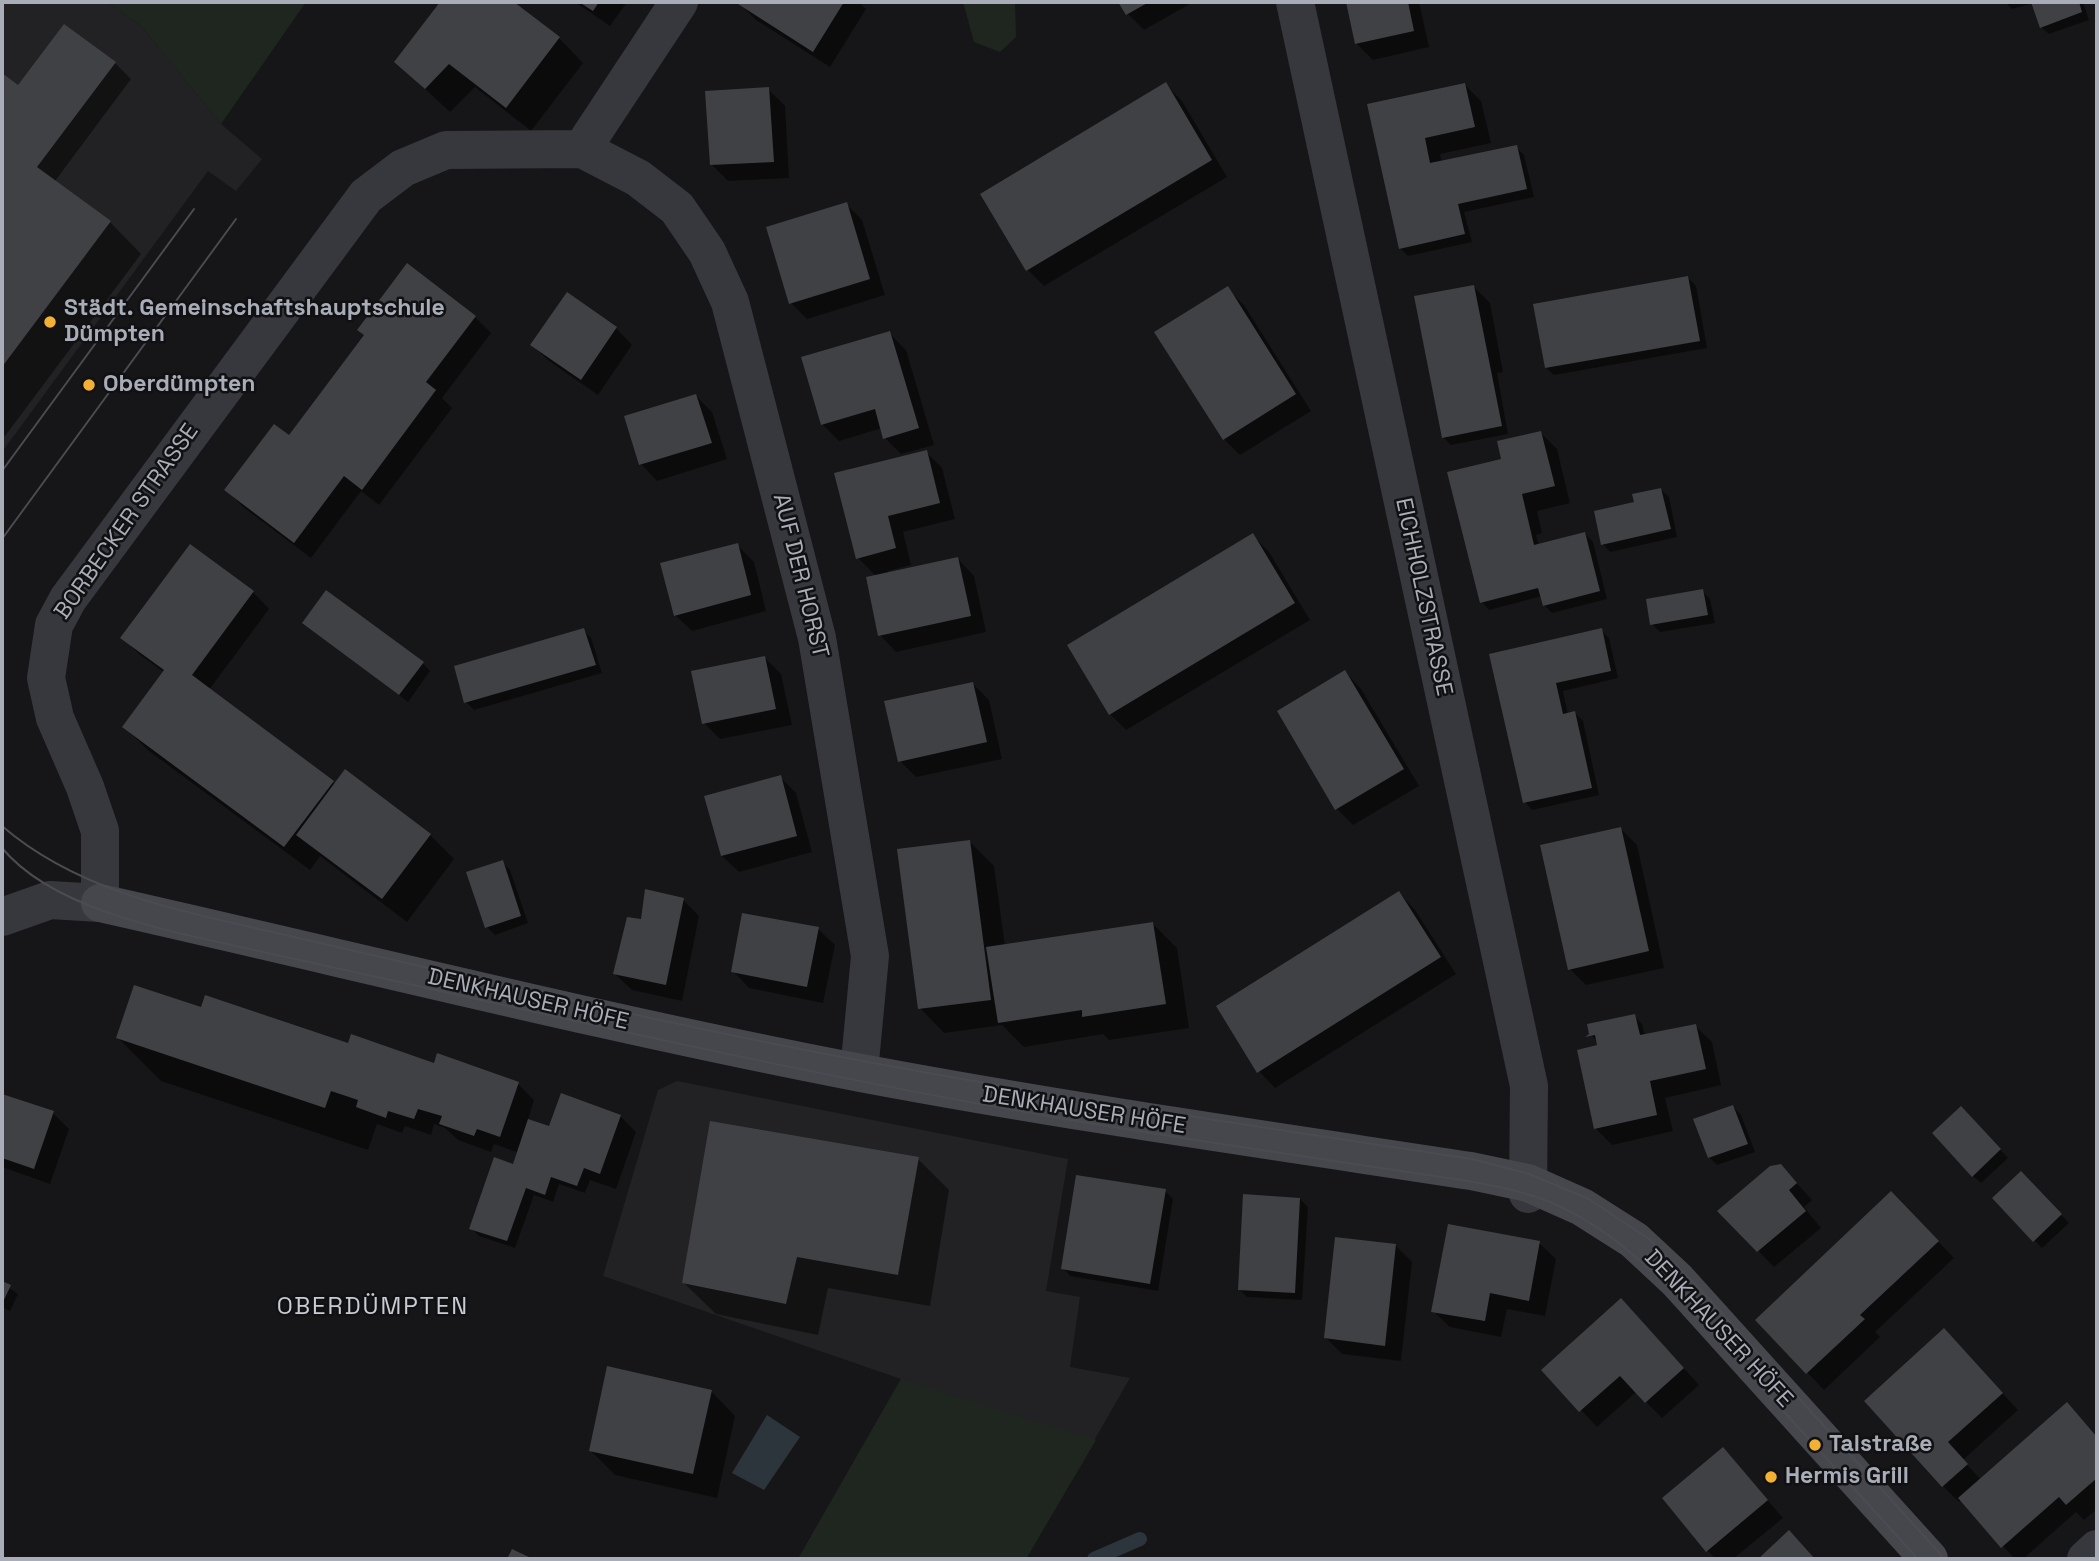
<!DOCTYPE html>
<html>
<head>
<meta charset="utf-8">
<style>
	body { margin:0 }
	#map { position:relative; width:2099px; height:1561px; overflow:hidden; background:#161618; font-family:"Space Grotesk",sans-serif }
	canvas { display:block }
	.frame { position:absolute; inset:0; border:4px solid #a8adb8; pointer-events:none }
</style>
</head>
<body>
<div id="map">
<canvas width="2099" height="1561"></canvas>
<div class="frame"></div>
</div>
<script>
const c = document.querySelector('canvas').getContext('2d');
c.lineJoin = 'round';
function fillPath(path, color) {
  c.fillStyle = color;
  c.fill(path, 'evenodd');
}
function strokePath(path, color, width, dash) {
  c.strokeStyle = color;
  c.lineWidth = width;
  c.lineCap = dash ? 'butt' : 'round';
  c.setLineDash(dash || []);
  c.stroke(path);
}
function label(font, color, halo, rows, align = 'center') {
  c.font = font + ' "Space Grotesk",sans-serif';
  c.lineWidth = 5;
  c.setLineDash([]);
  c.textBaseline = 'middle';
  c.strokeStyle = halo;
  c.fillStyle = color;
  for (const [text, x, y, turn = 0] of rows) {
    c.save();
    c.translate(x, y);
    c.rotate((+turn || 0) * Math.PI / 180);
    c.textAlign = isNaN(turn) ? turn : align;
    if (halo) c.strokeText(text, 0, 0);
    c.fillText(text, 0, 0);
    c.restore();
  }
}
fillPath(new Path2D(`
	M2 2H108L141 26 221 124 262 159 236 191 208 171 2 452Z
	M677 1081 1068 1159 1046 1291 1080 1297 1070 1367 1130 1378 1026 1559H798L901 1379 603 1276 658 1090Z`), '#222225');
fillPath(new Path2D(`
	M108 2H306L221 124 141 26Z
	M963 2H1015L1016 37 1000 52 974 42Z
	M901 1379 1096 1440 1026 1559H798Z`), '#1e261f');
fillPath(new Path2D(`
	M767 1415 800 1437 764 1490 732 1473Z`), '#2c353c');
fillPath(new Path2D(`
	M442 2H511L559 38 583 63 531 131 475 87 450 112 396 62Z
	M575 2H627L610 26Z
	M741 2H859L866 9 830 67 756 20 740 4Z
	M1120 2H1193L1144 30 1128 14Z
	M1347 2H1419L1429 47 1373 60 1356 43Z
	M2005 2H2083L2089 20 2049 34 2041 27 2034 3 2012 9Z
	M115 63 131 79 55 181 110 222 141 254 5 436 2 434V77L18 88Z
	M1166 85 1182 101 1227 177 1044 286 1028 270Z
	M1465 85 1481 101 1491 143 1440 154 1442 163 1516 147 1524 155 1534 197 1464 212 1472 242 1408 256 1400 248 1369 106Z
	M768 89 785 106 789 178 728 181 712 165Z
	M846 204 862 220 885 295 807 319 791 303Z
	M1688 278 1696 286 1707 348 1554 375 1546 368Z
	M1474 287 1490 303 1503 372 1497 373 1508 434 1451 445 1443 437Z
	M1227 289 1244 305 1311 411 1240 455 1224 439Z
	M475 317 491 333 442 398 452 408 379 505 361 491 311 558 243 507 227 490 289 437Z
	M616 328 632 345 598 395 549 361 532 345Z
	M889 333 906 350 934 445 901 454 885 438 882 428 839 441 822 424Z
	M696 396 712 412 727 459 657 481 641 464Z
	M1540 432 1557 449 1570 503 1537 511 1542 533 1536 535 1539 545 1585 534 1593 542 1607 599 1552 613 1544 605 1542 596 1489 610 1482 602 1503 460Z
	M926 452 942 468 955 519 903 532 911 565 888 571 889 574 958 559 974 576 986 632 896 652 880 635 876 576 858 558Z
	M1661 490 1669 497 1677 537 1610 552 1603 544 1636 503Z
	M1252 535 1269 552 1310 620 1126 730 1110 714Z
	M737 545 754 562 766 611 692 631 675 615Z
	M1702 591 1710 599 1715 623 1660 632 1652 624Z
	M253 592 269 609 209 690 336 785 430 835 454 859 407 922 320 856 310 870 149 751 124 727 165 673 139 654 123 638Z
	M304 623 423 663 430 671 408 702Z
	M583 630 591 638 602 673 474 710 466 702Z
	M1601 630 1609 638 1618 678 1563 691 1568 715 1575 713 1583 721 1599 795 1532 810 1525 802 1491 655Z
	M765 658 781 674 792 725 720 739 704 723Z
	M1345 672 1361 689 1419 786 1353 825 1337 809Z
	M973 684 989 700 1002 759 916 777 900 761Z
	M780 777 796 793 812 852 739 872 722 856Z
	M1621 829 1637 845 1664 968 1586 985 1570 969Z
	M970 842 994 866 1005 946 1152 923 1177 948 1189 1028 1109 1040 1103 1034 1024 1047 1002 1025 944 1033 920 1008Z
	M502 862 510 870 528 923 495 935 487 927Z
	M1399 893 1415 910 1456 974 1275 1088 1259 1071Z
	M683 900 699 916 682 1001 632 990 615 974Z
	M818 929 835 945 823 1003 749 988 733 971Z
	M202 1010 518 1084 534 1100 528 1120 548 1127 620 1116 636 1132 616 1189 590 1180 585 1193 559 1184 553 1202 534 1195 515 1248 479 1236 471 1228 514 1166 519 1153 494 1144 491 1152 458 1140 445 1128 434 1124 431 1135 405 1126 402 1133 377 1124 368 1150 161 1081 118 1038Z
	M1634 1016 1642 1024 1645 1036 1695 1026 1712 1042 1721 1085 1665 1098 1673 1131 1612 1145 1595 1128 1601 1046 1591 1035Z
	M2 1095 53 1113 69 1129 50 1184 2 1167Z
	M1733 1107 1741 1115 1755 1152 1717 1165 1709 1157Z
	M1969 1116 2008 1158 1981 1183 1973 1176Z
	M918 1159 949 1190 930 1306 828 1288 818 1335 716 1314 684 1283Z
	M1781 1166 1812 1200 1804 1207 1821 1228 1774 1267 1719 1211Z
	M2021 1173 2069 1223 2042 1248 1994 1198Z
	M1165 1191 1173 1199 1158 1291 1070 1276 1063 1268Z
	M1300 1199 1308 1207 1302 1300 1247 1297 1239 1289Z
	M1907 1209 1954 1258 1875 1332 1880 1337 1824 1390 1757 1320Z
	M1539 1243 1556 1259 1545 1316 1507 1309 1501 1337 1450 1327 1433 1311Z
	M1396 1246 1412 1262 1401 1361 1342 1354 1326 1338Z
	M2 1283 18 1294 10 1311 2 1307Z
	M1637 1317 1699 1385 1662 1418 1636 1392 1597 1427 1544 1370Z
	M1960 1347 2018 1410 1963 1460 1981 1480 2083 1421 2097 1437V1509L2084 1520 2076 1512 2023 1559H2015L2003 1546 1962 1500 1959 1502 1943 1486 1866 1402Z
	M711 1391 735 1416 717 1498 615 1475 590 1450Z
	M1723 1449 1783 1518 1733 1559H1716L1707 1550Z`), '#0007');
strokePath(new Path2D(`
	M1094 1559 1140 1539`), '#2c353c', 14);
fillPath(new Path2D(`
	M440 2H514L560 37 506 108 449 64 425 89 394 62Z
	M579 2H599L593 11Z
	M739 2H844L813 52 738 4Z
	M1118 2H1149L1126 15Z
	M1346 2H1408L1414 31 1355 44Z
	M2031 2H2079L2082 12 2040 28Z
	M64 24 116 62 37 167 111 221 2 367V73L18 85Z
	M1166 82 1212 160 1026 271 980 194Z
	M1465 83 1475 127 1425 138 1430 163 1517 145 1527 189 1458 204 1465 234 1399 249 1367 104Z
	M769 87 774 162 710 165 705 91Z
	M847 202 870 279 789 304 766 227Z
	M407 263 476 316 426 382 436 390 362 490 344 476 294 543 224 490 274 424 289 435 364 335 357 330Z
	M1688 276 1700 341 1545 368 1533 304Z
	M1474 285 1502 426 1442 438 1414 296Z
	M1228 286 1296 394 1223 440 1154 332Z
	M567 292 617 327 581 380 530 345Z
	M890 331 919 428 883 439 875 409 821 425 801 357Z
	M696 394 712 443 639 465 624 416Z
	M1541 431 1555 486 1522 494 1534 545 1585 532 1600 591 1543 606 1538 588 1480 603 1447 472 1501 459 1497 441Z
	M927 450 940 503 888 516 896 548 856 559 834 473Z
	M1661 488 1671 529 1601 545 1594 511 1634 502 1632 494Z
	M1253 533 1295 603 1109 715 1067 645Z
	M738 543 751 595 674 616 660 563Z
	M190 544 254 591 192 675 334 781 284 847 122 727 164 670 120 638Z
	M958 557 971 616 878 636 866 577Z
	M1703 589 1708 615 1650 625 1646 599Z
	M326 590 424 662 399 695 302 623Z
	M584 628 596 665 464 703 454 666Z
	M1602 628 1611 671 1556 683 1563 714 1575 711 1592 788 1523 803 1489 654Z
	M765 656 776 709 702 724 691 671Z
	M1345 670 1404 769 1335 810 1277 711Z
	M973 682 987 742 898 762 884 701Z
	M345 769 431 834 382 899 296 835Z
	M781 775 797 836 721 856 704 796Z
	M1621 827 1649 951 1568 970 1540 845Z
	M970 840 991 1000 918 1009 897 849Z
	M503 860 521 916 485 928 466 872Z
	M645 889 684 898 666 985 613 974 627 917 641 919Z
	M1399 891 1441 957 1257 1073 1216 1006Z
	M742 913 819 927 807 987 731 972Z
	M1153 922 1166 1004 1082 1017V1010L998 1023 986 947Z
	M134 985 201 1007 205 995 348 1043 351 1034 434 1063 437 1053 519 1082 500 1137 477 1129 474 1136 439 1124 442 1116 418 1109 414 1119 388 1111 386 1118 356 1107 358 1100 331 1091 325 1108 116 1038Z
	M1635 1014 1640 1035 1696 1024 1706 1069 1650 1081 1657 1115 1594 1129 1577 1050 1597 1045 1595 1035 1585 1037 1589 1034 1587 1024Z
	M561 1093 621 1115 600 1174 584 1168 577 1186 551 1177 545 1195 526 1188 507 1241 469 1229 494 1157 513 1164 528 1119 549 1126Z
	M2 1094 54 1111 34 1169 2 1158Z
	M1733 1105 1748 1144 1708 1158 1693 1119Z
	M1961 1106 2001 1149 1972 1177 1932 1133Z
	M710 1121 919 1157 898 1275 797 1257 786 1304 682 1283Z
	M1781 1164 1797 1183 1789 1190 1806 1211 1757 1252 1717 1211 1770 1166Z
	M2021 1171 2062 1214 2033 1242 1992 1198Z
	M1076 1175 1166 1189 1150 1284 1061 1269Z
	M1891 1191 1939 1241 1860 1315 1865 1319 1806 1374 1755 1320Z
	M1243 1194 1300 1198 1295 1293 1238 1290Z
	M1448 1224 1540 1241 1529 1301 1490 1293 1485 1321 1431 1312Z
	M1335 1237 1396 1244 1385 1346 1324 1338Z
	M2 1281 11 1285 2 1304Z
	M1621 1298 1684 1368 1645 1403 1620 1376 1579 1412 1541 1370Z
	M1944 1328 2003 1393 1948 1442 1968 1464 1942 1487 1864 1401Z
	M607 1366 712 1390 693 1474 589 1451Z
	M2067 1402 2097 1437V1478L2066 1505 2059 1497 2001 1548 1958 1498Z
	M1723 1447 1768 1500 1706 1552 1662 1498Z
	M1789 1530 1815 1559H1758Z
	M512 1549 533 1559H507Z`), '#404145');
strokePath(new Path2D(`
	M1295 2 1529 1086 1528 1194
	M582 149 679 2
	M2 917 50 900 100 903V831L85 787 55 718 46 678 54 625 68 599 366 196 403 168 446 150 582 149 638 178 677 208 707 252 730 302 817 638 870 956 859 1072
	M2086 1559 2097 1549`), '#37383d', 38);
strokePath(new Path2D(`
	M100 903C353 960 606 1024 861 1073 1063 1111 1267 1140 1471 1171L1528 1183 1582 1207 1634 1240 1677 1280 1929 1559`), '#45474d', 38);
strokePath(new Path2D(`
	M2 471 194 209
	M2 539 236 219
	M2 826C76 890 175 910 268 931 320 943 372 955 424 967 570 1000 715 1034 863 1061 1065 1099 1268 1128 1472 1159L1529 1174 1589 1199 1649 1239 1696 1285 1945 1559
	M2 848C56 913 180 933 259 951 313 963 368 975 422 987 637 1035 853 1083 1070 1120 1202 1142 1336 1161 1468 1181 1488 1185 1508 1188 1527 1194 1586 1211 1632 1252 1676 1293L1918 1559`), '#4a4c52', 2);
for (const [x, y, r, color] of [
	[50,322,7,"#f2b134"],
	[89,385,7,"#f2b134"],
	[1815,1445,7,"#f2b134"],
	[1771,1477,7,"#f2b134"]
]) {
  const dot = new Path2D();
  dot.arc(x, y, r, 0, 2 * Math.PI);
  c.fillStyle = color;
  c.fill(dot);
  strokePath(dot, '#111113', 2.5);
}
label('bold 23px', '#a8adb8', '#111113', [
	["Städt. Gemeinschaftshauptschule",64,309],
	["Dümpten",64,335],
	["Oberdümpten",103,385],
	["Talstraße",1829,1445],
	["Hermis Grill",1785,1477]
], 'left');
label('23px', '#a8adb8', '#111113', [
	["BORBECKER STRASSE",127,522,-55],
	["AUF DER HORST",800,576,76],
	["EICHHOLZSTRASSE",1423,597,78],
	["DENKHAUSER HÖFE",528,1000,13],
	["DENKHAUSER HÖFE",1084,1111,9],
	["DENKHAUSER HÖFE",1718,1329,47]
]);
c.letterSpacing = '2px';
label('24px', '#c9ccd4', '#111113', [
	["OBERDÜMPTEN",373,1307]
]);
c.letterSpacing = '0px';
</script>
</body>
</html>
